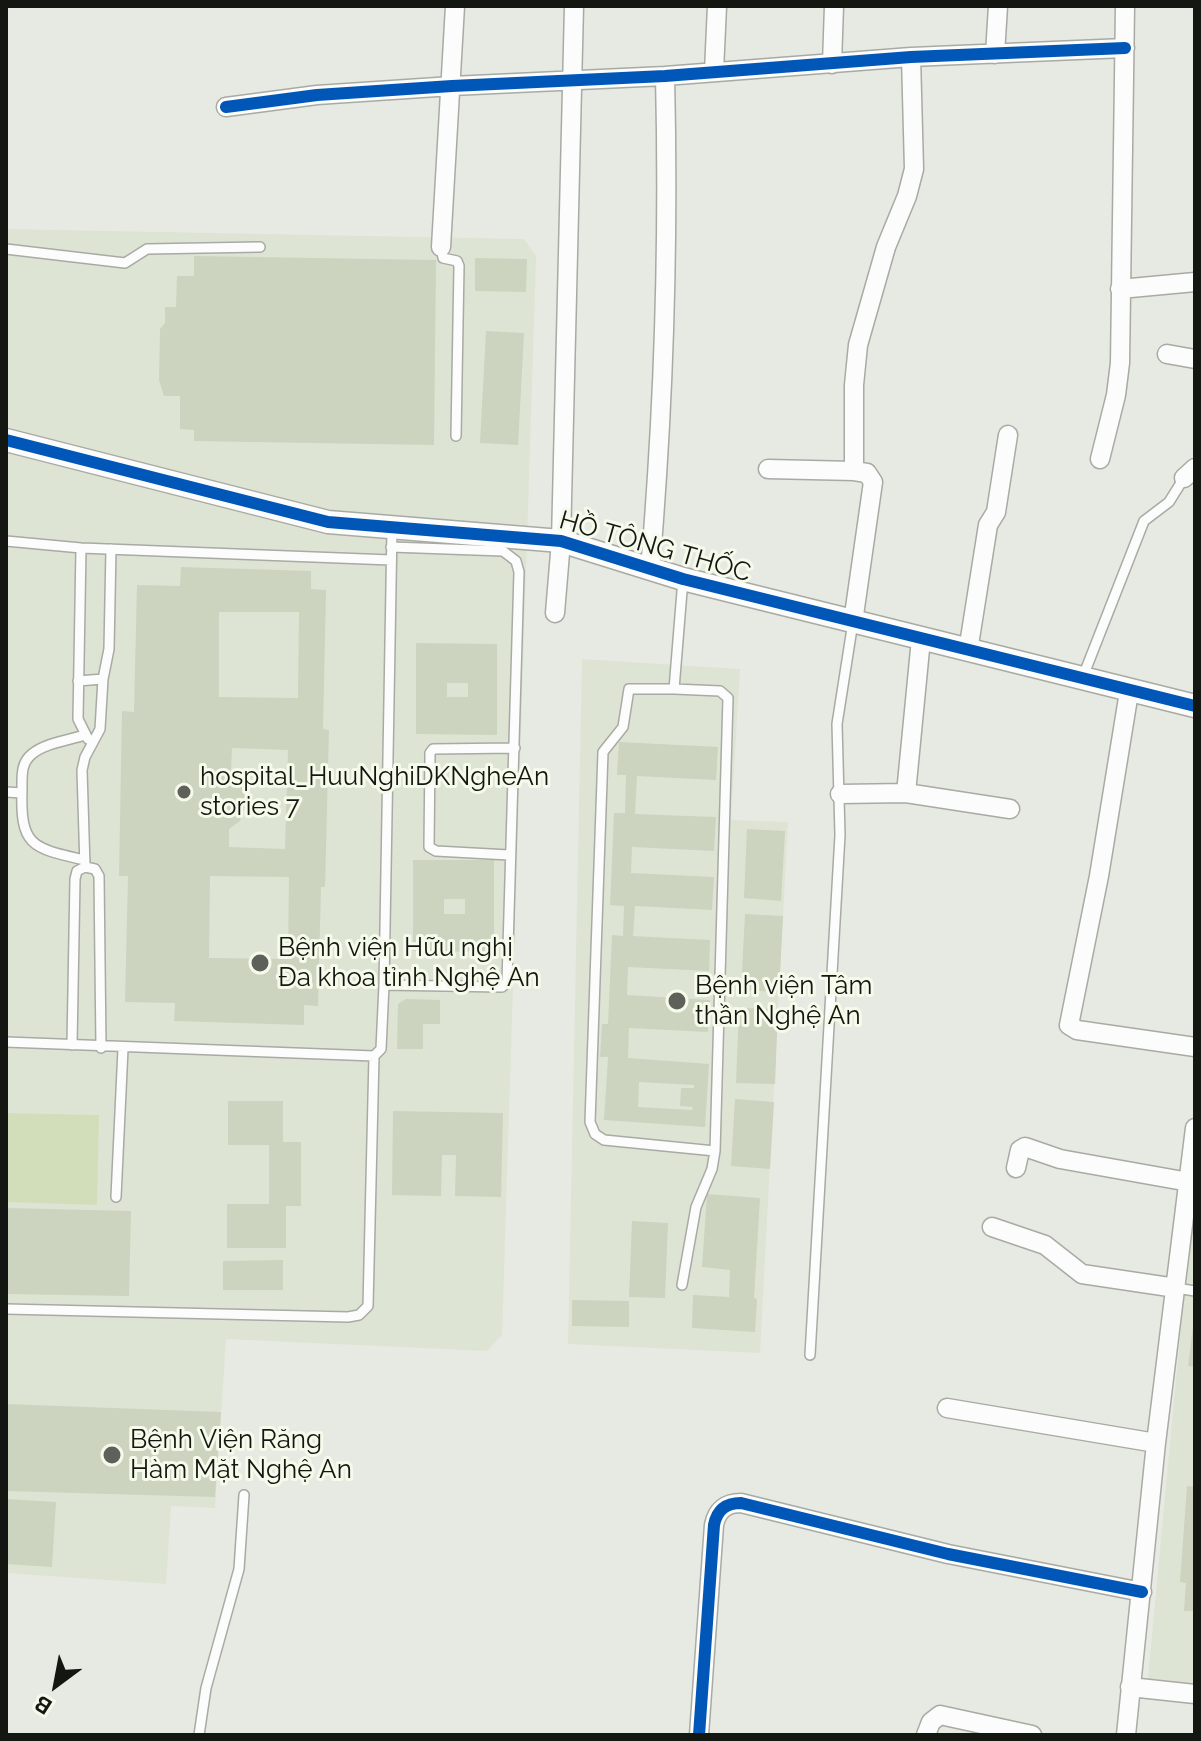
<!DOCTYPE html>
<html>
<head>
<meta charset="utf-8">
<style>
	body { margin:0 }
	#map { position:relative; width:1201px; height:1741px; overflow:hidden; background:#e7eae2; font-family:Raleway,sans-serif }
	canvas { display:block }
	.frame { position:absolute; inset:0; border:8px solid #141611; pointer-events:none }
	.north { position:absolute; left:16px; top:1645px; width:80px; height:80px; -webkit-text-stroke:6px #f5fbeb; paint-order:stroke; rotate:212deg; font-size:22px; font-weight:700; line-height:32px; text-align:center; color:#141611 }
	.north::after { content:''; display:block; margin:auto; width:28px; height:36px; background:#141611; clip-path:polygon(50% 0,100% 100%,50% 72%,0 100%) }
</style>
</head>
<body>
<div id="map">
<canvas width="1201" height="1741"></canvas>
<div class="frame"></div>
<div class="north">B</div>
</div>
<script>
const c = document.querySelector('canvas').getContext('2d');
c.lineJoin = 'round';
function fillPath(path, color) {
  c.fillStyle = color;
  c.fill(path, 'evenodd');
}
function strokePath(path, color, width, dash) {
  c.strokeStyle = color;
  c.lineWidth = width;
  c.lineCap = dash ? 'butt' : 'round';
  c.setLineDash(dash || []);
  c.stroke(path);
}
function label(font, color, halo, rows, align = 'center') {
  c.font = font + ' Raleway,sans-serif';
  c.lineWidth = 6;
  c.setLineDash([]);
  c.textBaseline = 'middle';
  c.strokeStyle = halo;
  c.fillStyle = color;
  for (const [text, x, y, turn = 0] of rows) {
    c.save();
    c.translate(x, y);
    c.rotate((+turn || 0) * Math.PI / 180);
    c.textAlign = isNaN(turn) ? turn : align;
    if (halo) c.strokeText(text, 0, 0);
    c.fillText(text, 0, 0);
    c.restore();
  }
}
fillPath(new Path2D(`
	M6 229 524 239 536 256 502 1335 487 1351 226 1339 215 1508 171 1506 166 1584 6 1573Z
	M582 659 740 669 731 820 788 822 760 1353 568 1344Z
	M1195 1175V1694L1147 1689Z`), '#dee4d4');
fillPath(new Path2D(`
	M6 1113 99 1115 97 1205 6 1202Z`), '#d2deba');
fillPath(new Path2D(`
	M194 256 436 260 434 445 194 441V430L180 429V396H164L159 380 160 329 165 323V307H176L177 276H194Z
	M475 258 527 259 526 292 475 291Z
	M486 331 524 333 518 445 480 443Z
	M181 567 311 571V589L326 590 323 729 329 730 325 887H321L318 1006 304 1005V1025L174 1021 175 1003 125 1002 128 876H119L122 711 134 712 137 585 180 586ZM219 612H299L298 698 219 697ZM232 748 288 750 285 849 229 847V829L240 821 248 797 241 779 231 770ZM210 876 289 877 288 959 209 958Z
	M416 643 497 644V735L416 734ZM447 683H468V697H447Z
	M619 742 718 747 716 780 637 776 635 814 716 817 714 851 632 847 631 873 714 877 712 910 635 906 633 936 710 940 709 971 628 967 627 995 710 1000 708 1032 629 1028 628 1058 709 1064 705 1127 604 1120 608 1057H600L602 1024H608L612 935 623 936 624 906 610 905 614 813H625L626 775H617ZM639 1082 694 1085V1088H681L680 1106 693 1107 692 1110 638 1107Z
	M747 829 785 831 781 901 744 898Z
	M413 860H494V952L413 951ZM444 899H465V914H444Z
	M745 914 783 916 779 992 741 990Z
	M406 999 440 1000V1024H423V1049H397L398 1004Z
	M739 1008 778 1009 775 1084 736 1083Z
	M735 1099 774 1102 770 1169 731 1166Z
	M228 1101H283V1142H301V1206H286V1248H227V1204H269V1145H228Z
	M393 1111 503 1113 501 1197 455 1196 456 1155H442L441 1196 392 1195Z
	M707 1194 760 1198 754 1298 757 1299 755 1332 692 1328 693 1295 729 1297 730 1270 702 1267Z
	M6 1208 131 1211 129 1296 6 1294Z
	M632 1221 668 1223 665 1298 629 1297Z
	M283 1260V1290H223V1261Z
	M572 1300 629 1301V1327L572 1326Z
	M1193 1327H1195V1367L1188 1366Z
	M6 1404 221 1412 215 1497 6 1491Z
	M1187 1486 1195 1487V1611H1184L1186 1583 1180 1582Z
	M6 1499 56 1502 52 1567 6 1564Z`), '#ccd3be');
const service = new Path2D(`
	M441 247 443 258 457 261 459 266 456 436
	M6 249 125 263 147 249 260 247
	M6 541 81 548 391 560
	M81 548 78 719 88 739
	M103 679 109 649 111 549
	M1082 679 1144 521 1169 502 1184 478
	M674 689H629L623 727 603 752 590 1122 595 1134 604 1140 715 1151
	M6 792 22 793
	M509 855 436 851 429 847 430 753 433 749 515 748
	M85 860C31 848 20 846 22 788 22 775 21 763 32 754 45 743 69 740 85 735
	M85 867 95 869 99 876 101 1048
	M384 985 502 987 507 982 519 572 516 561 503 551 391 547
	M6 1042 374 1056
	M72 1045 75 879 77 871 85 867 82 770 85 757 100 729 103 679 78 681
	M116 1197 123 1049
	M682 1285 696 1207 712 1169 715 1151 728 698 720 691 674 689 683 579
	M1176 1288 1195 1291
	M6 1309 348 1317 359 1315 368 1306 374 1056 381 1049 384 985 392 529
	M810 1355 840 835 837 724 853 622
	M199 1735 206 1688 239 1569 244 1495`);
const minor = new Path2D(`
	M995 54 998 6
	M832 64 834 6
	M714 71 717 6
	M226 107 317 95 452 86 665 76 911 57 1125 48
	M441 247 455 6
	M1120 289 1195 282
	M1167 354 1195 359
	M1100 459 1116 395 1120 363 1125 6
	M768 469 854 471
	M1184 478 1195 468
	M650 570C664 405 669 241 665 76
	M555 613 561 541 574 6
	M853 622 873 482 867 473 854 471V385L858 345 886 247 907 196 914 169 911 57
	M968 651 988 525 996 512 1008 435
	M1129 692 1099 876 1069 1025 1077 1030 1195 1047
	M906 793 921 639
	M840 794 906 793 1010 809
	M1016 1168 1020 1150 1025 1147 1060 1159 1189 1182
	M992 1227 1045 1245 1082 1274 1176 1288
	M947 1408 1156 1443
	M1130 1687 1195 1694
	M699 1735 714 1525C717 1510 726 1503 741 1503L948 1554 1142 1592
	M926 1735 931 1722 940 1715 1032 1735
	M1126 1735 1156 1443 1195 1128`);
const tertiary = new Path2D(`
	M6 440 328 522 561 541 683 579 1195 706`);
strokePath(service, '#a8aaa4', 12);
strokePath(minor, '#a8aaa4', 21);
strokePath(tertiary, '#a8aaa4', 25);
strokePath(service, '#fbfcfb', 9);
strokePath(minor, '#fbfcfb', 18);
strokePath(tertiary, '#fbfcfb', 22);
strokePath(new Path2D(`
	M226 107 317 95 452 86 665 76 911 57 1125 48
	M6 440 328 522 561 541 683 579 1195 706
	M699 1735 714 1525C717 1510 726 1503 741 1503L948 1554 1142 1592`), '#0057b8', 12);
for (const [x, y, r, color] of [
	[184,792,8,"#5e605a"],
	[260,963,10,"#5e605a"],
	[677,1001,10,"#5e605a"],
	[112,1455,10,"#5e605a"]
]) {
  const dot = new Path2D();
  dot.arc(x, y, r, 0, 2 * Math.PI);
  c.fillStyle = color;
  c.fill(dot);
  strokePath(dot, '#f5fbeb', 3);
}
label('26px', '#141611', '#f5fbeb', [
	["HỒ TÔNG THỐC",655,547,16]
]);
label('26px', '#141611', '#f5fbeb', [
	["hospital_HuuNghiDKNgheAn",200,777],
	["stories 7",200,807],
	["Bệnh viện Hữu nghị",278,948],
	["Đa khoa tỉnh Nghệ An",278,978],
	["Bệnh viện Tâm",695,986],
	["thần Nghệ An",695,1016],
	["Bệnh Viện Răng",130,1440],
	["Hàm Mặt Nghệ An",130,1470]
], 'left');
</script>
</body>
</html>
